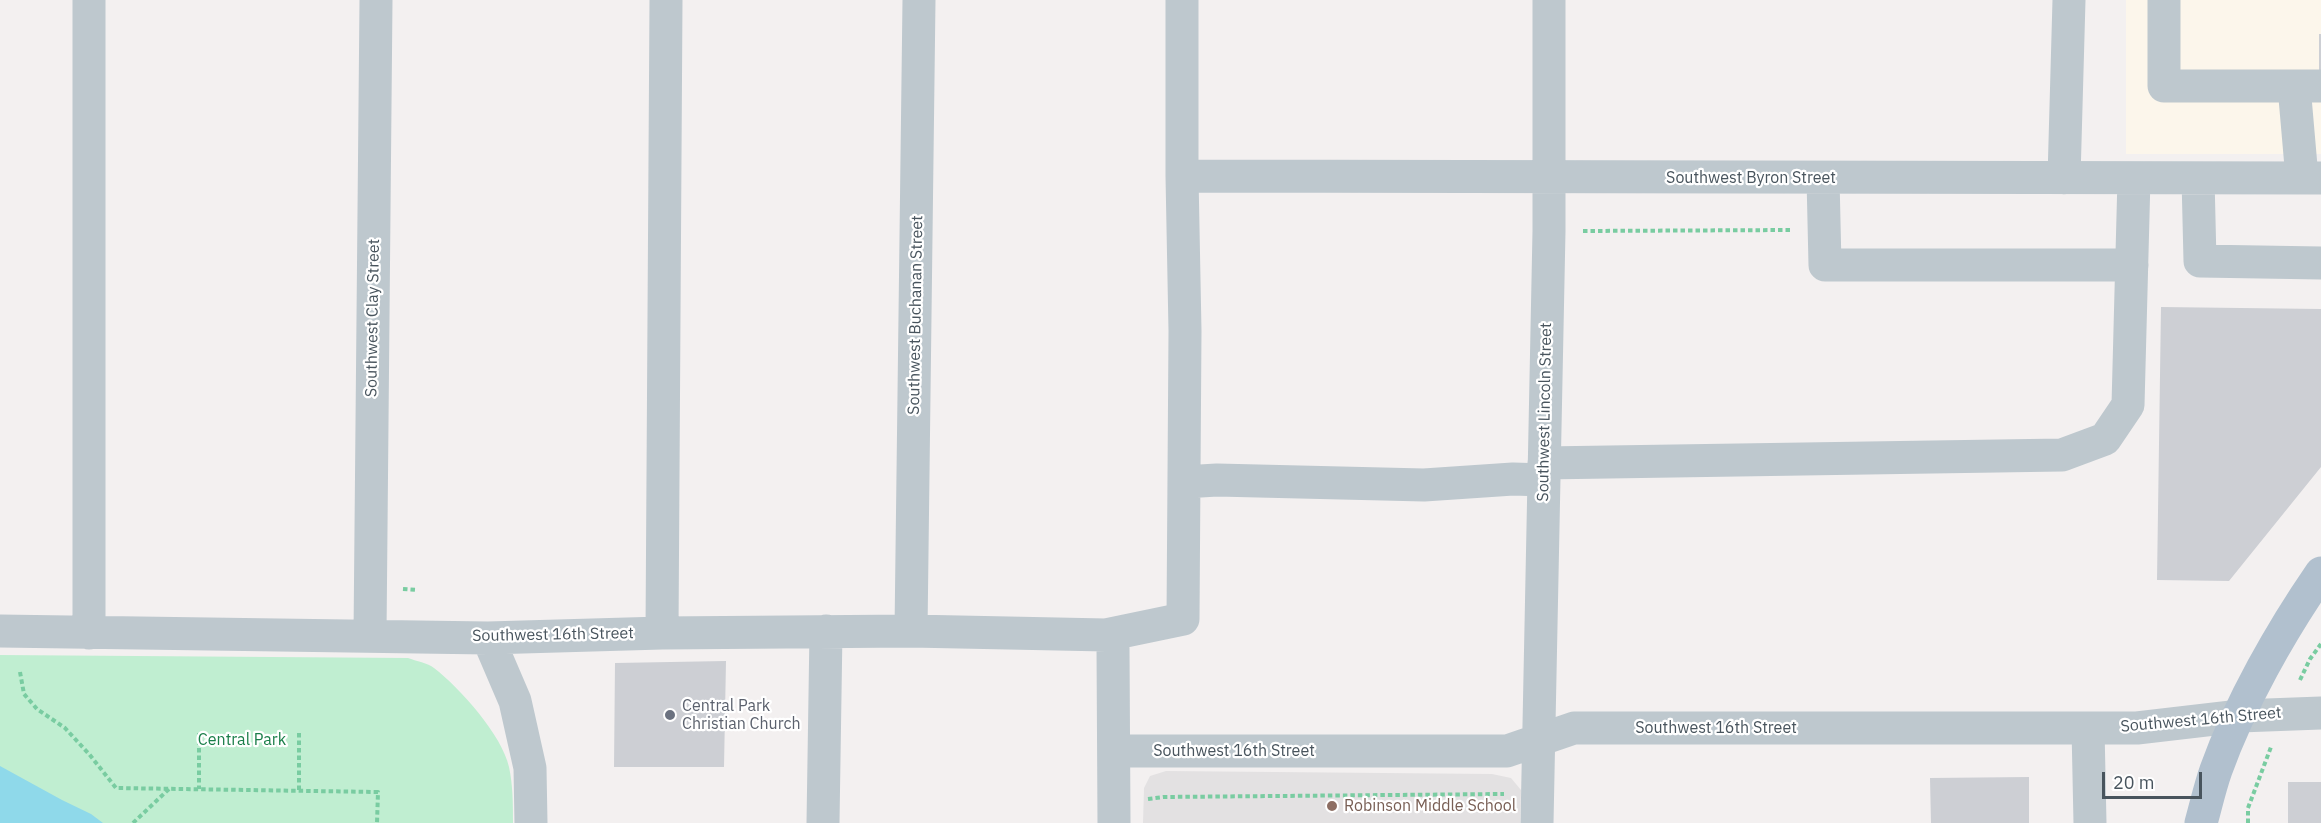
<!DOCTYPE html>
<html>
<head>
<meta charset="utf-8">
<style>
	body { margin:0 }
	#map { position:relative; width:2321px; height:823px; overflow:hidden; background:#f3f0f0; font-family:"IBM Plex Sans",sans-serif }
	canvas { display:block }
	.scale { position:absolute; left:2102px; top:772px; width:100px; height:27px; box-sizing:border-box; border:3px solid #48545d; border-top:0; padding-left:8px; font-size:18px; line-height:21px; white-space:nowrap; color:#48545d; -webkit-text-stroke:4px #fff; paint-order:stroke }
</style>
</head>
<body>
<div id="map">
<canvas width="2321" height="823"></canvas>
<div class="scale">20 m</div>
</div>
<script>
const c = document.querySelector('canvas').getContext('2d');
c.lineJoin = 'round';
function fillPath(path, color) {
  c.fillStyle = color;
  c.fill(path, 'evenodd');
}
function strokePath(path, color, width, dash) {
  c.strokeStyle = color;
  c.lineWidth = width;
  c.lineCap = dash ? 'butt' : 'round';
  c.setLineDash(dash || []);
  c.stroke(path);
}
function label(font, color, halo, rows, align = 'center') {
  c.font = font + ' "IBM Plex Sans",sans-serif';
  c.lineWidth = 4.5;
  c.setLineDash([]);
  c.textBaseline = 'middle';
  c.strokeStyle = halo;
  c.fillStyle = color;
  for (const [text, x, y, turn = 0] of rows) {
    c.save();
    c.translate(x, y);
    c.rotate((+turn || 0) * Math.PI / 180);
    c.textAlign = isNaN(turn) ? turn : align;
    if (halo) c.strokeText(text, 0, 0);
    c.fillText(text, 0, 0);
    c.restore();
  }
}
fillPath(new Path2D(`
	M2126 0H2321V154H2126Z`), '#fcf6eb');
fillPath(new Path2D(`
	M1166 771 1492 774 1511 778 1521 790 1520 823H1143L1144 788 1150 776Z`), '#e3e1e2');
fillPath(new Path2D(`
	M0 655 408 658C416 661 428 663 434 668 460 688 502 735 509 767 513 786 513 804 513 823H0Z`), '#c0eed1');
fillPath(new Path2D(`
	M0 766 62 800 91 814 103 823H0Z`), '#8fd9ea');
fillPath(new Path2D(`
	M2319 34H2321V76H2319Z
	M2161 307 2321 309V467L2229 581 2157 580Z
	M726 661 724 767H614L615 663Z
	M2029 777V823H1931L1930 778Z
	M2288 782H2321V823H2288Z`), '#cdcfd4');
strokePath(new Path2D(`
	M1583 231 1791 230
	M403 589 417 590
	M20 672 24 694 37 709 65 728 89 754 116 788 378 792 377 823
	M2300 680 2310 659 2321 644
	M199 733V789
	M299 790V733
	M1148 799 1163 797 1504 794
	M133 823 169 789
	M2248 823V808L2271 747`), '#79cca1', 4, [4.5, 3]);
strokePath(new Path2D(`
	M89 0V633
	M2164 0V86H2321
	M2294 86 2302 178
	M1182 176 2321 178
	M1823 178 1825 265H2132
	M2064 178 2069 0
	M2198 178 2200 261 2321 263
	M1544 463 2062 455 2105 439 2128 405 2134 178
	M1184 482 1217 480 1424 485 1513 479 1544 480
	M0 631 488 638 662 633 911 631 1106 635 1183 619 1185 331 1182 176V0
	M911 631 919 0
	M662 633 666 0
	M370 635 376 0
	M1106 635 1113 646 1114 823
	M488 638 515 701 530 768 531 823
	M2088 728 2090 823
	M1114 751H1507L1574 728H2137L2240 716 2321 713
	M823 823 826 631
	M1537 823 1549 231V0`), '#bec8ce', 33);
strokePath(new Path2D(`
	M2201 823C2206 805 2210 787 2216 770 2240 703 2281 631 2321 573`), '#b1c0ce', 33);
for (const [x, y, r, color] of [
	[670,715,6,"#6b7280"],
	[1332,806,6,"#8d6e63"]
]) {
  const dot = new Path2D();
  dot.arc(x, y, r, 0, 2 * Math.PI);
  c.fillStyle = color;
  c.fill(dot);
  strokePath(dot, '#fff', 2);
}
label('16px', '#48545d', '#fff', [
	["Southwest Byron Street",1751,178],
	["Southwest Buchanan Street",916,315,-89],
	["Southwest Clay Street",373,318,-89],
	["Southwest Lincoln Street",1545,412,-89],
	["Southwest 16th Street",553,635,-1],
	["Southwest 16th Street",2201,720,-5],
	["Southwest 16th Street",1716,728],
	["Southwest 16th Street",1234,751]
]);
label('16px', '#5b616d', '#fff', [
	["Central Park",682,706],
	["Christian Church",682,724]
], 'left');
label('16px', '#1a7e49', '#fff', [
	["Central Park",242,740]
]);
label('16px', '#785e54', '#fff', [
	["Robinson Middle School",1344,806]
], 'left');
</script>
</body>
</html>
